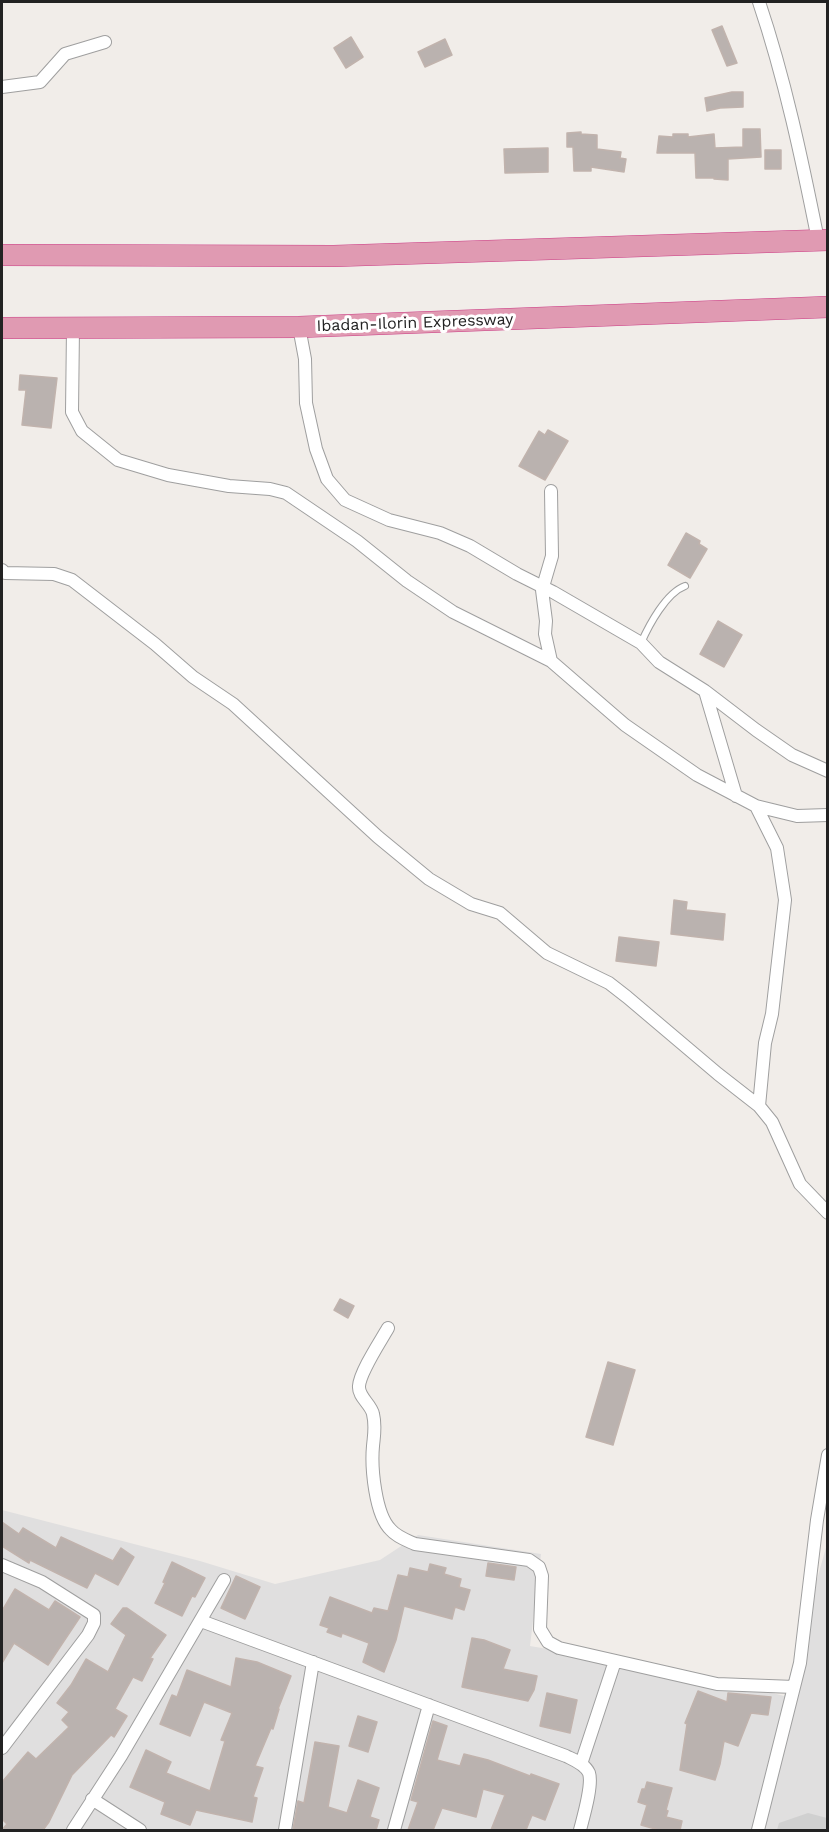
<!DOCTYPE html>
<html>
<head>
<meta charset="utf-8">
<style>
	body { margin:0 }
	#map { position:relative; width:829px; height:1832px; overflow:hidden; background:#f1ede9; font-family:"Work Sans",sans-serif }
	canvas { display:block }
	.frame { position:absolute; inset:0; border:3px solid #222; pointer-events:none }
</style>
</head>
<body>
<div id="map">
<canvas width="829" height="1832"></canvas>
<div class="frame"></div>
</div>
<script>
const c = document.querySelector('canvas').getContext('2d');
c.lineJoin = 'round';
function fillPath(path, color) {
  c.fillStyle = color;
  c.fill(path, 'evenodd');
}
function strokePath(path, color, width, dash) {
  c.strokeStyle = color;
  c.lineWidth = width;
  c.lineCap = dash ? 'butt' : 'round';
  c.setLineDash(dash || []);
  c.stroke(path);
}
function label(font, color, halo, rows, align = 'center') {
  c.font = font + ' "Work Sans",sans-serif';
  c.lineWidth = 6;
  c.setLineDash([]);
  c.textBaseline = 'middle';
  c.strokeStyle = halo;
  c.fillStyle = color;
  for (const [text, x, y, turn = 0] of rows) {
    c.save();
    c.translate(x, y);
    c.rotate((+turn || 0) * Math.PI / 180);
    c.textAlign = isNaN(turn) ? turn : align;
    if (halo) c.strokeText(text, 0, 0);
    c.fillText(text, 0, 0);
    c.restore();
  }
}
fillPath(new Path2D(`
	M2 1510 200 1561 275 1584 380 1560 418 1535 541 1554 530 1646 706 1676 784 1696 827 1544V1830H2Z`), '#e0dfdf');
fillPath(new Path2D(`
	M808 1813 827 1818V1830H777L779 1823Z`), '#d0d0d0');
const building = new Path2D(`
	M722 26 737 63 727 66 712 30Z
	M351 37 363 57 346 68 334 48Z
	M445 39 452 55 425 67 418 52Z
	M732 92H743V107L720 108 707 111 705 98Z
	M743 129H760L761 157 728 159V180L714 179 715 178H696L695 153H657L659 136 673 137V134H688V137L714 134 715 148 743 147Z
	M581 132V134L597 135V149L621 152 620 158 626 159 624 172 591 167V171H574L573 147H567V133Z
	M548 148V172L505 173 504 149Z
	M765 150H781V169H765Z
	M20 375 57 378 51 428 22 425 26 390H19Z
	M548 430 568 441 545 480 519 466 539 431 545 435Z
	M686 533 700 541 699 544 707 549 690 578 668 565Z
	M718 621 742 635 724 667 700 654Z
	M674 900 687 902 686 910 725 914 723 940 671 934Z
	M619 937 659 942 656 966 616 961Z
	M340 1299 354 1306 348 1318 334 1310Z
	M608 1362 635 1370 613 1445 586 1437Z
	M2 1522 19 1534 23 1528 56 1548 61 1537 113 1561 121 1548 134 1557 118 1585 95 1573 87 1588 30 1560 29 1563 2 1546Z
	M172 1562 205 1578 195 1597 192 1596 182 1616 155 1603 165 1583 163 1582Z
	M488 1563 516 1567 514 1580 486 1576Z
	M430 1564 446 1568 444 1574 461 1579 459 1587 470 1590 464 1610 455 1607 452 1619 404 1606 396 1640 384 1672 363 1662 369 1643 342 1633 341 1637 327 1632 329 1628 320 1625 330 1597 372 1613 374 1608 388 1611 398 1575 408 1577 410 1568 428 1572Z
	M236 1576 260 1587 245 1619 221 1608Z
	M15 1589 49 1610 55 1601 80 1617 48 1665 14 1643 2 1663V1611Z
	M123 1608H127L166 1635 150 1658 153 1659 142 1681 133 1677 115 1709 127 1716 114 1737 111 1735 72 1775 49 1822 43 1830H2L7 1824 2 1819V1782L28 1752 36 1759 69 1727 62 1720 69 1712 57 1703 71 1685 86 1659 108 1672 126 1635 111 1624Z
	M472 1638 484 1640 510 1650 503 1669 537 1676 534 1690 528 1701 462 1687Z
	M236 1658 257 1662 291 1676 278 1709H279L273 1729 271 1728 255 1766 263 1768 253 1797 257 1798 252 1822 196 1810 190 1825 161 1814 165 1802 130 1787 146 1750 171 1762 166 1773 210 1791 225 1741 221 1740 232 1713 204 1702 190 1736 160 1724 172 1695 177 1697 187 1670 231 1687Z
	M698 1691 727 1702 728 1693 771 1697 768 1715 751 1713 738 1746 724 1741 720 1764 715 1780 680 1770 687 1724 685 1723Z
	M547 1693 577 1700 570 1733 540 1726Z
	M358 1716 377 1722 368 1752 349 1746Z
	M433 1721 447 1726 437 1760 460 1766 464 1754 488 1760 530 1776 531 1774 559 1784 545 1820 532 1815 526 1830H491L505 1795 483 1789 476 1817 442 1808 433 1830H408L418 1802 411 1800Z
	M315 1742 339 1746 328 1807 347 1813 358 1780 379 1788 370 1817 379 1820 376 1830H293L298 1801 304 1803Z
	M647 1782 672 1788 666 1810 668 1811 666 1817 682 1821 680 1830H659L641 1825 647 1805 638 1802 642 1789H645Z`);
fillPath(building, '#bab2af');
strokePath(building, '#c1b3ad', 1.5);
const lane = new Path2D(`
	M641 643C649 625 666 593 685 586`);
const street = new Path2D(`
	M759 2C785 79 802 160 818 240
	M2 87 40 82 65 54 105 42
	M299 327 305 359 306 403 316 449 327 479 345 500 389 520 440 533 470 546 517 574 553 592 641 643 659 662 705 691 756 730 792 755 828 771
	M73 328 72 412 82 431 118 460 168 475 229 486 270 489 286 493 357 541 407 581 453 612 551 661 625 725 697 775 756 806 797 816 828 815
	M2 570 5 573 54 574 72 580 155 644 193 677 233 704 378 837 429 879 471 904 500 913 547 953 609 983 627 997 718 1074 759 1106 772 1122 800 1184 828 1213
	M551 661 545 634 546 621 542 590 552 556 551 491
	M705 691 736 796
	M756 806 777 848 785 900 772 1014 765 1043 759 1106
	M388 1328C380 1342 360 1372 359 1386 358 1397 371 1404 373 1414 376 1426 374 1435 373 1446 371 1467 375 1515 391 1530 397 1537 406 1540 415 1544L529 1560 539 1567 542 1576 540 1629 548 1642 559 1648 717 1684 794 1687
	M2 1565 42 1582 94 1615V1623L88 1635 2 1748
	M201 1621 566 1756C574 1760 585 1764 589 1773 593 1785 583 1818 580 1830
	M581 1764 615 1661
	M92 1799 140 1830
	M73 1830 121 1756 224 1580
	M285 1830 313 1662
	M394 1830 429 1705
	M758 1830 800 1663 817 1520 828 1455`);
const highway = new Path2D(`
	M2 255 334 256 828 240
	M2 328 299 327 828 307`);
strokePath(lane, '#9f9f9f', 8);
strokePath(street, '#9f9f9f', 14);
strokePath(highway, '#cb3b84', 22);
strokePath(lane, '#fff', 6);
strokePath(street, '#fff', 12);
strokePath(highway, '#e09ab2', 21);
label('16px', '#222', '#fff', [
	["Ibadan-Ilorin Expressway",415,323,-2]
]);
</script>
</body>
</html>
